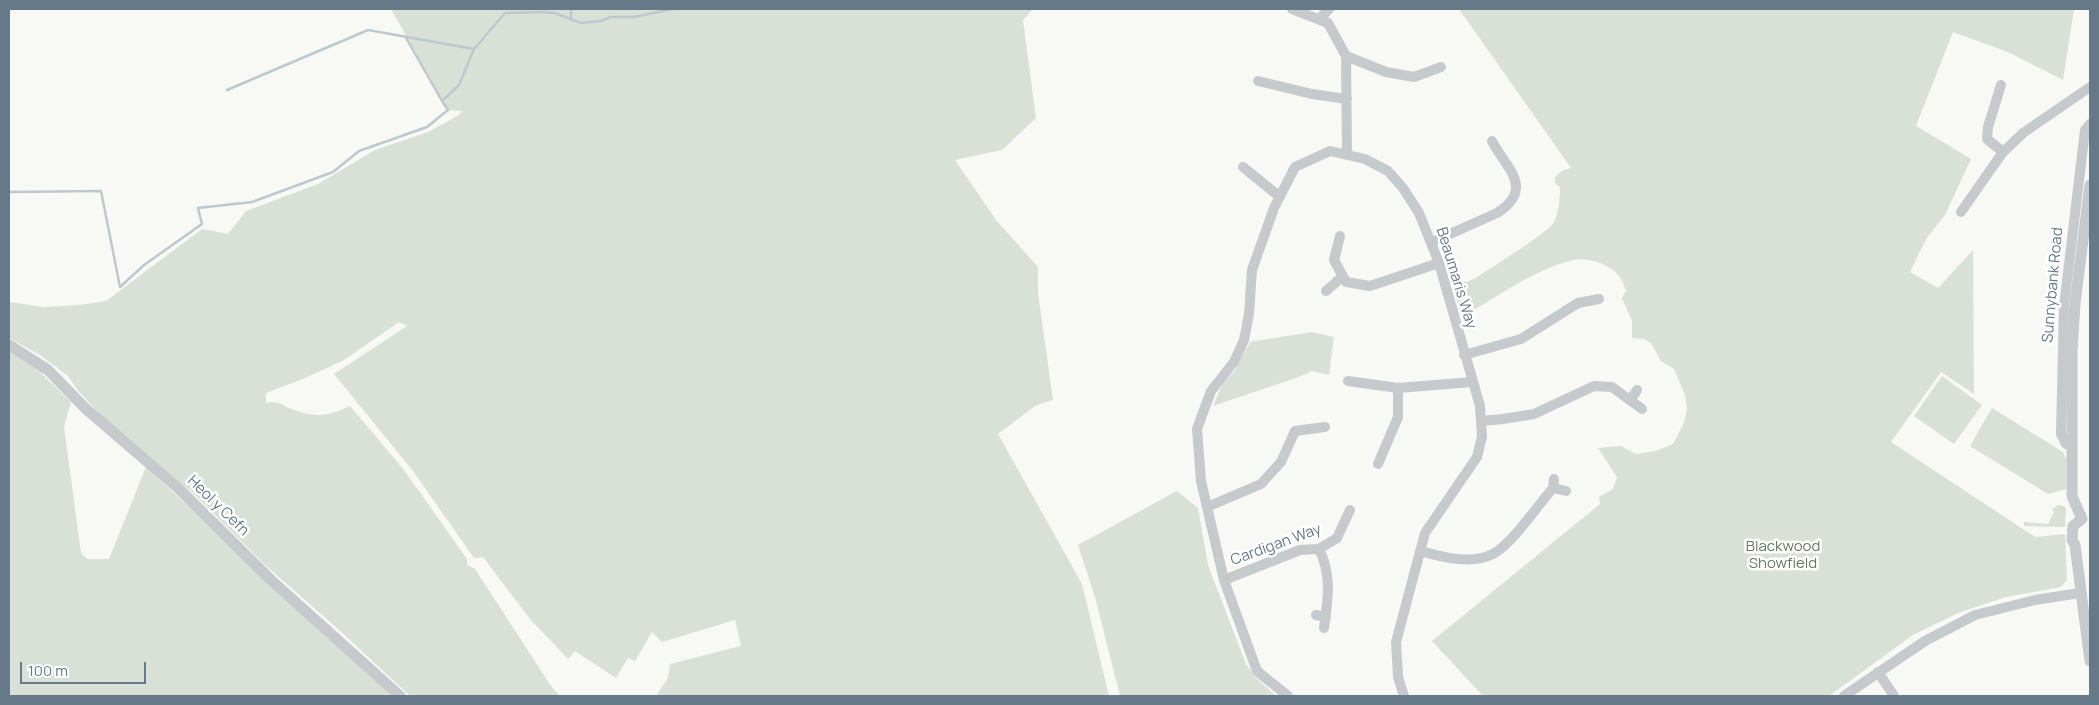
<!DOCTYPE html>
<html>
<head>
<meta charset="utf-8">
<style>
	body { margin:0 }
	#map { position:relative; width:2099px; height:705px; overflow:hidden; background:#f8f8f5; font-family:Manrope,sans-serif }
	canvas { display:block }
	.frame { position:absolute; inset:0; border:10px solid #657988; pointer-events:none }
	.scale { position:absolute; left:20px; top:662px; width:126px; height:22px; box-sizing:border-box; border:2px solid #657988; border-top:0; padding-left:6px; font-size:15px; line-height:18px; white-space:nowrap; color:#657988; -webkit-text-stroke:4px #fff; paint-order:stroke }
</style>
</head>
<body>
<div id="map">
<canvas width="2099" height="705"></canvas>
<div class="frame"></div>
<div class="scale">100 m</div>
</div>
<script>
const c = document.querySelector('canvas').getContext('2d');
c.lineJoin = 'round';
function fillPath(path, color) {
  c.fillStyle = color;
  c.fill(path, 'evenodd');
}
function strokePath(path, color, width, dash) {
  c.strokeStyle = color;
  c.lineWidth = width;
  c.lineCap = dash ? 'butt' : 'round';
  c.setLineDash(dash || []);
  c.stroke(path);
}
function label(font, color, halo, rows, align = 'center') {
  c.font = font + ' Manrope,sans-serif';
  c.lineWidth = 5;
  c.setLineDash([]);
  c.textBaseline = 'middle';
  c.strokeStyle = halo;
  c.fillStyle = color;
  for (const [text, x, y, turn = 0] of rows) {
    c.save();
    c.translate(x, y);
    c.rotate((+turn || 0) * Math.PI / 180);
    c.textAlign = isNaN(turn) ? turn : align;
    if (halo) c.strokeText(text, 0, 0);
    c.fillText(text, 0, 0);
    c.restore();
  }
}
fillPath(new Path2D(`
	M391 9H1033L1023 20 1036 118 1002 150 955 160 996 220 1038 267V293L1053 400 1035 406 998 434 1082 584 1109 696H656L668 678 670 664 741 646 735 620 662 642 652 632 635 661 628 658 616 678 575 651 568 659 530 619 483 557 474 558 413 471 334 374 407 326 399 322 344 360 305 378 266 393V403C277 401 279 403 289 408 314 418 326 417 350 406L404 470 467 559V565L475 569 551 686 560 696H410L337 628 265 565 194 494 103 417 79 392 68 376 40 355 9 338V302L44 307 80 305 106 301 202 229 228 234 246 211 318 184 375 150 428 132 459 115 462 111 448 110Z
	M1459 9H2074L2063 80 2008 52 1953 32 1916 126 1971 159 1945 215 1926 239 1910 272 1938 288 1973 250 1974 394 1941 372 1891 442 2035 537 2065 534 2067 580 2061 587 2006 597 1958 613 1913 635 1829 696H1483L1432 641 1600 504 1599 497 1613 489 1617 477 1598 448 1621 446 1636 454 1656 451 1673 444 1684 423 1687 409 1685 395 1674 369 1661 361 1651 343 1644 339 1632 338V321L1622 298 1626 291C1623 279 1617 271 1606 266 1596 260 1584 258 1573 260 1535 269 1495 298 1461 318L1452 281 1467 282 1477 277C1492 267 1547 234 1554 222 1559 213 1560 197 1560 187L1555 183V177L1562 171 1571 168Z
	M1312 332 1334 337 1329 375 1312 371 1299 377 1213 406 1223 383 1234 372 1250 342Z
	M9 352 38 370 71 402 64 427 81 553 87 559H109L146 467 392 696H9Z
	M1942 376 1982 405 1954 444 1914 416Z
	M1992 408 2063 452 2066 459V489L2048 494 1970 446Z
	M1177 491 1198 508 1208 565 1246 664 1255 677 1276 696H1120L1095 597 1078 545Z
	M2057 505 2064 506 2066 509 2065 527 2024 526V522L2048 524 2054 512 2052 510Z`), '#d9e0d6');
strokePath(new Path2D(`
	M571 20V9
	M405 36 442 101
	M227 90 368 30 474 49
	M9 192 101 191 120 287 144 265 202 224 198 208 252 202 333 172 359 151 427 127 448 110 442 101 459 85 474 49 505 13 541 12 555 13 581 23 601 21 610 17H634L673 9`), '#bcc9cd', 2.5);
strokePath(new Path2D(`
	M1292 9 1328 23 1346 56 1347 154
	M1319 19 1329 9
	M1346 56 1386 72 1414 77 1441 67
	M1258 81 1312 94 1347 99
	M2001 85 1988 127 1987 139 2003 152
	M1243 167 1280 197
	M1961 212 2003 152 2023 133 2090 87
	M1340 236 1334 260 1346 282 1370 286 1439 263
	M1432 242 1497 213C1536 188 1505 167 1492 141
	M1326 291 1343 276
	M1464 355 1521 339 1578 303 1599 299
	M1348 381 1398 388 1472 382
	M1631 399 1637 390
	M1481 421 1503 419 1534 414 1594 386 1612 387 1642 409
	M2072 445 2066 444 2061 434 2064 306 2085 130 2090 124
	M1378 464 1398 417V388
	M1553 488 1566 491
	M1207 507 1261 484 1281 462 1295 431 1325 427
	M1319 549C1332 575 1328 599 1324 628
	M1420 551C1442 557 1471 565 1493 554 1512 544 1538 505 1553 488L1554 479
	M1224 580 1300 550 1319 549 1337 538 1350 510
	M1316 615 1326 617
	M1878 672 1894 696
	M1288 696 1257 671 1224 580 1201 481 1197 429 1211 391 1234 362 1244 340 1249 314 1252 270 1274 208 1295 167 1330 151 1365 159 1388 171 1403 188 1419 213 1439 263 1480 406 1482 437 1477 457 1425 533 1396 642 1398 677 1404 696
	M1844 696 1925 641 1975 615 2035 600 2080 593`), '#c6cacd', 10);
strokePath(new Path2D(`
	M9 345 48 370 85 408 177 487 271 580 400 696
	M2082 519 2072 496V352L2075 303 2090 185
	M2082 519 2073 526 2072 540 2075 545 2090 661`), '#c6cacd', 11);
label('15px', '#657988', '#fff', [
	["Beaumaris Way",1456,278,73],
	["Sunnybank Road",2053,285,-85],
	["Heol y Cefn",218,506,44],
	["Cardigan Way",1276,545,-20]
]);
label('15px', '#667a60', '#fff', [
	["Blackwood",1783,547],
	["Showfield",1783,564]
]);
</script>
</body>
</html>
